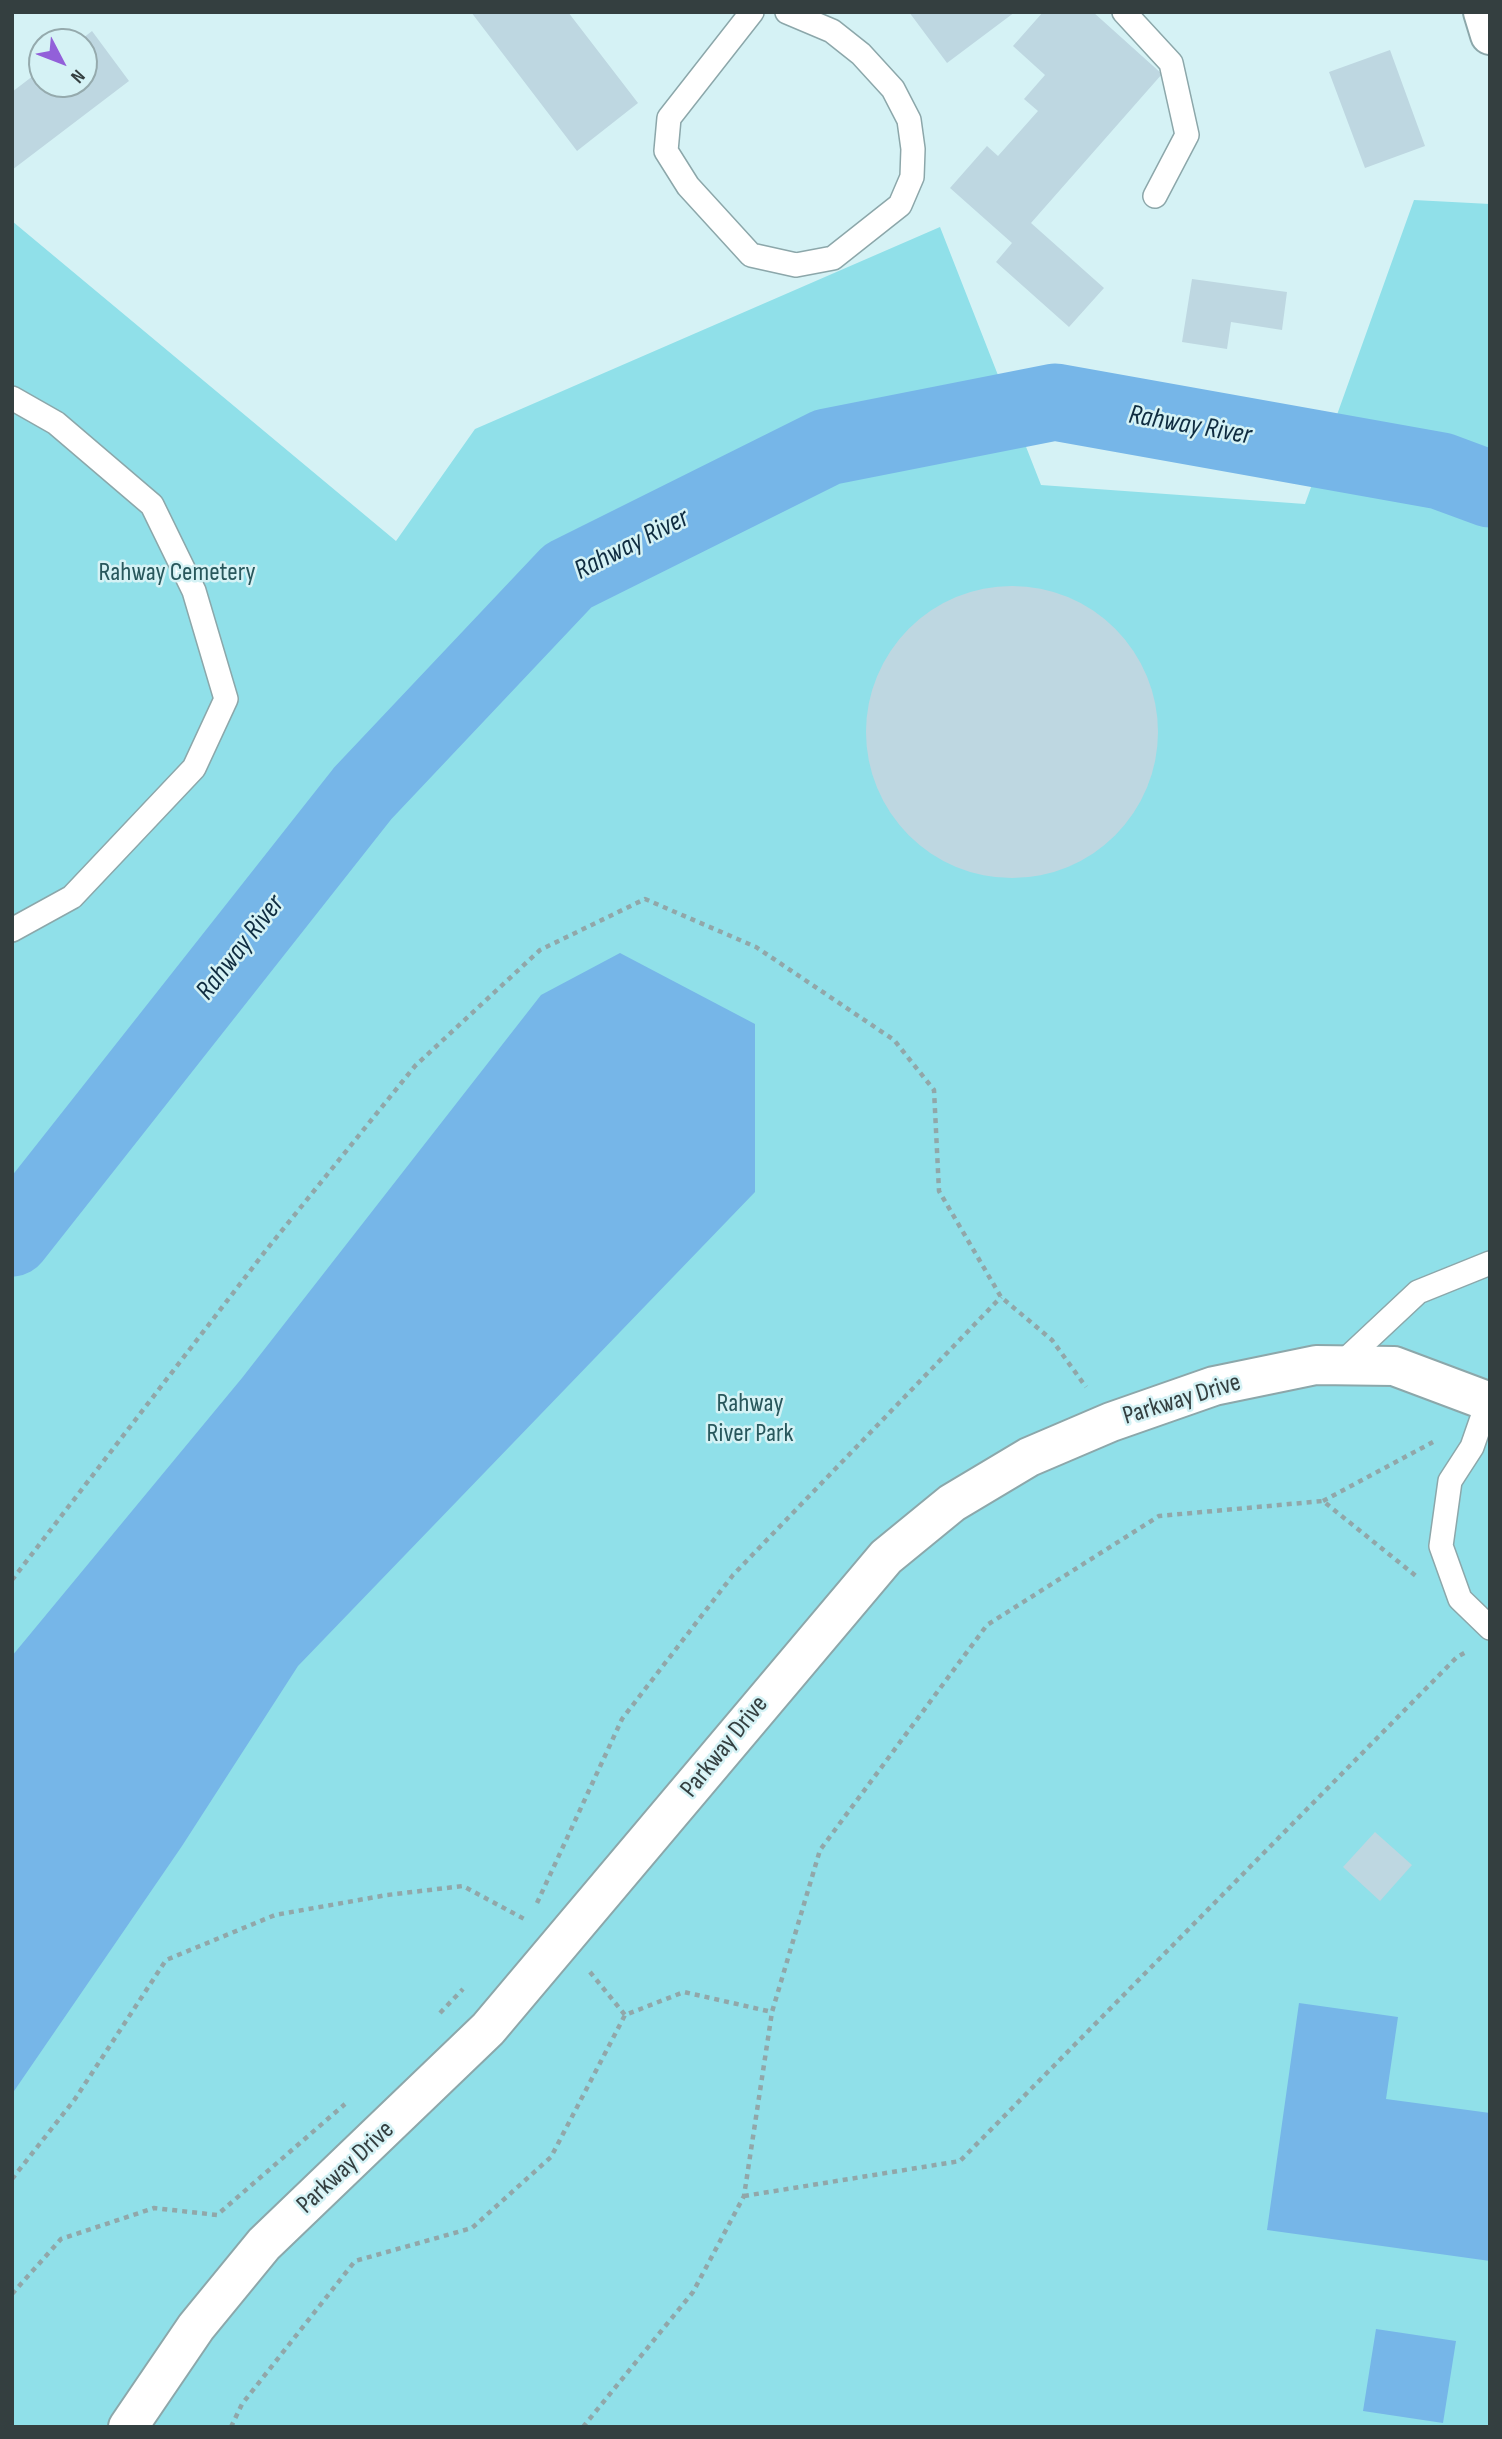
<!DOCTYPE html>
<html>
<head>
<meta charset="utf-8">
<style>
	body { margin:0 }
	#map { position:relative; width:1502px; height:2439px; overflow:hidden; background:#d5f2f5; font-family:"Sofia Sans Condensed",sans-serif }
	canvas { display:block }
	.frame { position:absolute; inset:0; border:14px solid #343f40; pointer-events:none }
	.north { position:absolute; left:28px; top:28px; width:70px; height:70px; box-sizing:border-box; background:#d5f2f5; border:2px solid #95aaad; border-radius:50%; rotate:132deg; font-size:19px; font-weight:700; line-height:28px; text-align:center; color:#343f40 }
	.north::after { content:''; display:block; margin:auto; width:24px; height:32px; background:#9260d9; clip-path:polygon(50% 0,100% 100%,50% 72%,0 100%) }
</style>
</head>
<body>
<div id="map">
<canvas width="1502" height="2439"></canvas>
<div class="frame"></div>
<div class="north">N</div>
</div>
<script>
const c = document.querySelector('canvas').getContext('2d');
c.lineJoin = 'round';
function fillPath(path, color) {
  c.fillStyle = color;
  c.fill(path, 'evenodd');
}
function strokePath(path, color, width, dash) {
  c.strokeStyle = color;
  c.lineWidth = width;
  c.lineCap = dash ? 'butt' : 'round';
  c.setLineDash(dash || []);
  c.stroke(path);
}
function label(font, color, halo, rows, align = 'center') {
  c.font = font + ' "Sofia Sans Condensed",sans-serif';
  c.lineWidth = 5;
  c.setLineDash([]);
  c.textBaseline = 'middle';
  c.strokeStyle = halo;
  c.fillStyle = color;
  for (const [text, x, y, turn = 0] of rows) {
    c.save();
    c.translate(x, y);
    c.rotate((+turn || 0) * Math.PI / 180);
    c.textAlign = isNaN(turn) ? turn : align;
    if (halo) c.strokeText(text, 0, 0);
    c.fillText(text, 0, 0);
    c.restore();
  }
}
fillPath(new Path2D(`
	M1414 200 1490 204V2427H12V221L396 541 475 429 940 227 1041 485 1305 504Z`), '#90e0e9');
fillPath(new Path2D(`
	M620 953 755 1024V1192L298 1666 182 1846 12 2094V1656L242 1378 541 995Z
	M1299 2003 1398 2017 1386 2099 1490 2113V2261L1267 2230Z
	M1376 2329 1456 2341 1443 2423 1363 2411Z`), '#76b6e8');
strokePath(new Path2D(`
	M12 1238 363 793 568 576 827 447 1055 402 1441 471 1490 489`), '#76b6e8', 77);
fillPath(new Path2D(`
	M471 12H568L638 103 577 151Z
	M909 12H1015L947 63Z
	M1043 12H1093L1162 74 1031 223 1104 288 1069 327 996 262 1012 243 950 188 987 146 998 156 1038 111 1024 99 1045 75 1013 46Z
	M92 31 129 81 12 170V92L42 69V84H84V42H78Z
	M1390 50 1425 146 1365 168 1329 72Z
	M1192 279 1287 292 1282 330 1231 322 1227 349 1182 342Z
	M866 732a146 146 0 1 1 292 0a146 146 0 1 1-292 0Z
	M1375 1832 1412 1865 1380 1901 1343 1867Z`), '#bed7e1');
const service = new Path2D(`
	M752 12 669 118 666 151 688 186 751 255 796 265 833 258 900 205 912 177 913 149 909 120 893 89 861 54 832 31 787 12
	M1124 12 1171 63 1187 135 1155 196
	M12 398 56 423 152 505 194 591 226 699 194 768 72 897 12 930
	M1340 1365 1418 1292 1490 1263
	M1488 1401 1472 1447 1450 1481 1441 1546 1460 1599 1490 1628`);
const minor = new Path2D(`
	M1483 12 1490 35
	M128 2427 196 2327 264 2244 488 2029 886 1557 952 1503 1029 1457 1111 1422 1214 1386 1316 1365 1394 1366 1490 1402`);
strokePath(service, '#8ca7aa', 26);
strokePath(minor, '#8ca7aa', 42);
strokePath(new Path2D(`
	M1323 1501 1433 1442
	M12 1580 267 1249 415 1066 540 950 645 899 756 947 894 1040 934 1090 939 1191 1001 1297 1052 1340 1086 1387
	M537 1903 622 1719 733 1575 1001 1297
	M590 1972 625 2015
	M440 2013 463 1989
	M12 2179 75 2099 166 1960 275 1915 387 1895 463 1886 528 1921
	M744 2196 960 2161 1457 1657 1466 1652
	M12 2294 61 2239 154 2208 217 2215 345 2104
	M231 2427 242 2404 355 2261 472 2228 551 2157 625 2015 684 1992 772 2012
	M583 2427 693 2292 744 2196 772 2012 820 1850 987 1625 1159 1516 1323 1501 1416 1576`), '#91a7a9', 4.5, [5, 5]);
strokePath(service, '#fff', 23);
strokePath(minor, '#fff', 38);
label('26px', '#28575c', '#d5f2f5', [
	["Rahway Cemetery",177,573],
	["Rahway",750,1404],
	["River Park",750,1434]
]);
label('26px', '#343f40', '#d5f2f5', [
	["Parkway Drive",1182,1400,-17],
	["Parkway Drive",725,1747,-51],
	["Parkway Drive",346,2168,-43]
]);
label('italic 28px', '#0f2c40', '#d5f2f5', [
	["Rahway River",1190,426,10],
	["Rahway River",632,545,-27],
	["Rahway River",241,948,-52]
]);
</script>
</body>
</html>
